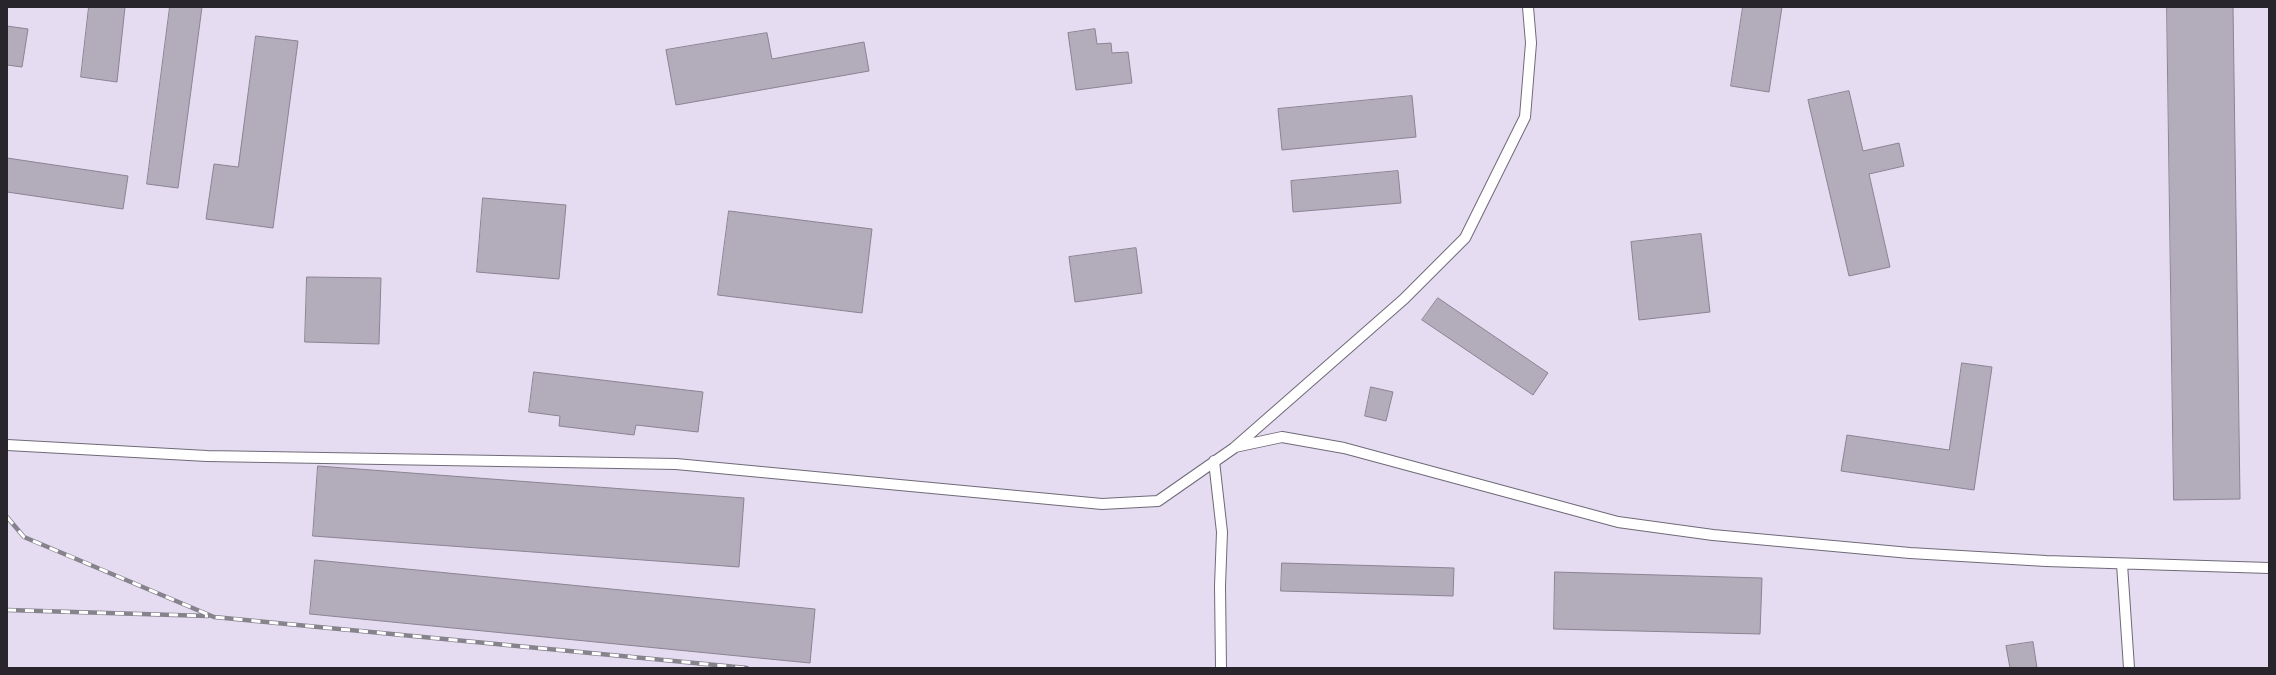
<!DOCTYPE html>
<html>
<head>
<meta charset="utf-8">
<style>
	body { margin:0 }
	#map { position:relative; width:2276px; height:675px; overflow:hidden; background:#f0eaf9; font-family:"Nunito Sans",sans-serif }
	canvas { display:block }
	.frame { position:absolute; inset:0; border:8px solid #28262c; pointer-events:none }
</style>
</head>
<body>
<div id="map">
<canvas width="2276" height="675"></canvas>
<div class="frame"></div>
</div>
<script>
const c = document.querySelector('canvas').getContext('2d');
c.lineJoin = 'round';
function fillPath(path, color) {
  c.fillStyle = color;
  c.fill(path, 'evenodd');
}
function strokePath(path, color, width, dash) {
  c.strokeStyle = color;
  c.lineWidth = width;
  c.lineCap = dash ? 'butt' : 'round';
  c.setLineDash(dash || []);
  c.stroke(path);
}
fillPath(new Path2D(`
	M7 7H2269V668H7Z`), '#e5dcf2');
const building = new Path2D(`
	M89 7H125L117 82 81 77Z
	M170 7H202L178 188 147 184Z
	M1743 7H1782L1769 92 1731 86Z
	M2167 7H2233L2240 499 2174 500Z
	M7 26 28 29 22 67 7 65Z
	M1095 29 1097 44 1111 43 1112 53 1128 52 1132 83 1076 90 1068 33Z
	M767 33 772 59 864 42 869 71 676 105 666 50Z
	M256 36 298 41 273 228 206 219 214 164 238 167Z
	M1849 91 1863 151 1899 143 1904 166 1869 174 1890 267 1849 276 1808 100Z
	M1412 96 1416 137 1282 150 1278 109Z
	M7 158 128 176 123 209 7 192Z
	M1398 171 1401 203 1293 212 1291 181Z
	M483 198 566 205 559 279 477 272Z
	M729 211 872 229 862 313 718 295Z
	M1701 234 1710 312 1639 320 1631 242Z
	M1136 248 1142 293 1075 302 1069 257Z
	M307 277 381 278 379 344 305 342Z
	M1438 298 1548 373 1533 395 1422 320Z
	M1962 363 1992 367 1974 490 1841 471 1847 435 1949 450Z
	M534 372 703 392 698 432 636 425 634 435 559 426 560 416 529 412Z
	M1371 387 1393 392 1386 421 1365 416Z
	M318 466 744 498 739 567 313 536Z
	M315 560 815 609 810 663 310 614Z
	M1282 563 1454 568 1453 596 1281 591Z
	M1555 572 1762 578 1760 634 1554 629Z
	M2033 642 2037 668H2010L2006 646Z`);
fillPath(building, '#b3adbb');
strokePath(building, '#8a8493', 1);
const service = new Path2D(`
	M7 445 207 456 676 464 1102 504 1158 501 1234 448 1404 299 1465 238 1525 117 1531 43 1528 7
	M1235 447 1282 437 1344 448 1618 522 1713 535 1910 553 2046 561 2269 568
	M1214 461 1222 532 1220 586 1221 668
	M2122 564 2129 668`);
strokePath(service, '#6f6a77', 12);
strokePath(service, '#fff', 10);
const rail = new Path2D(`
	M7 517 24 537 214 617 747 668
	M7 610 208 616`);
strokePath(rail, '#87838d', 4.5);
strokePath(rail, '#fff', 3, [9]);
</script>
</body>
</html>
